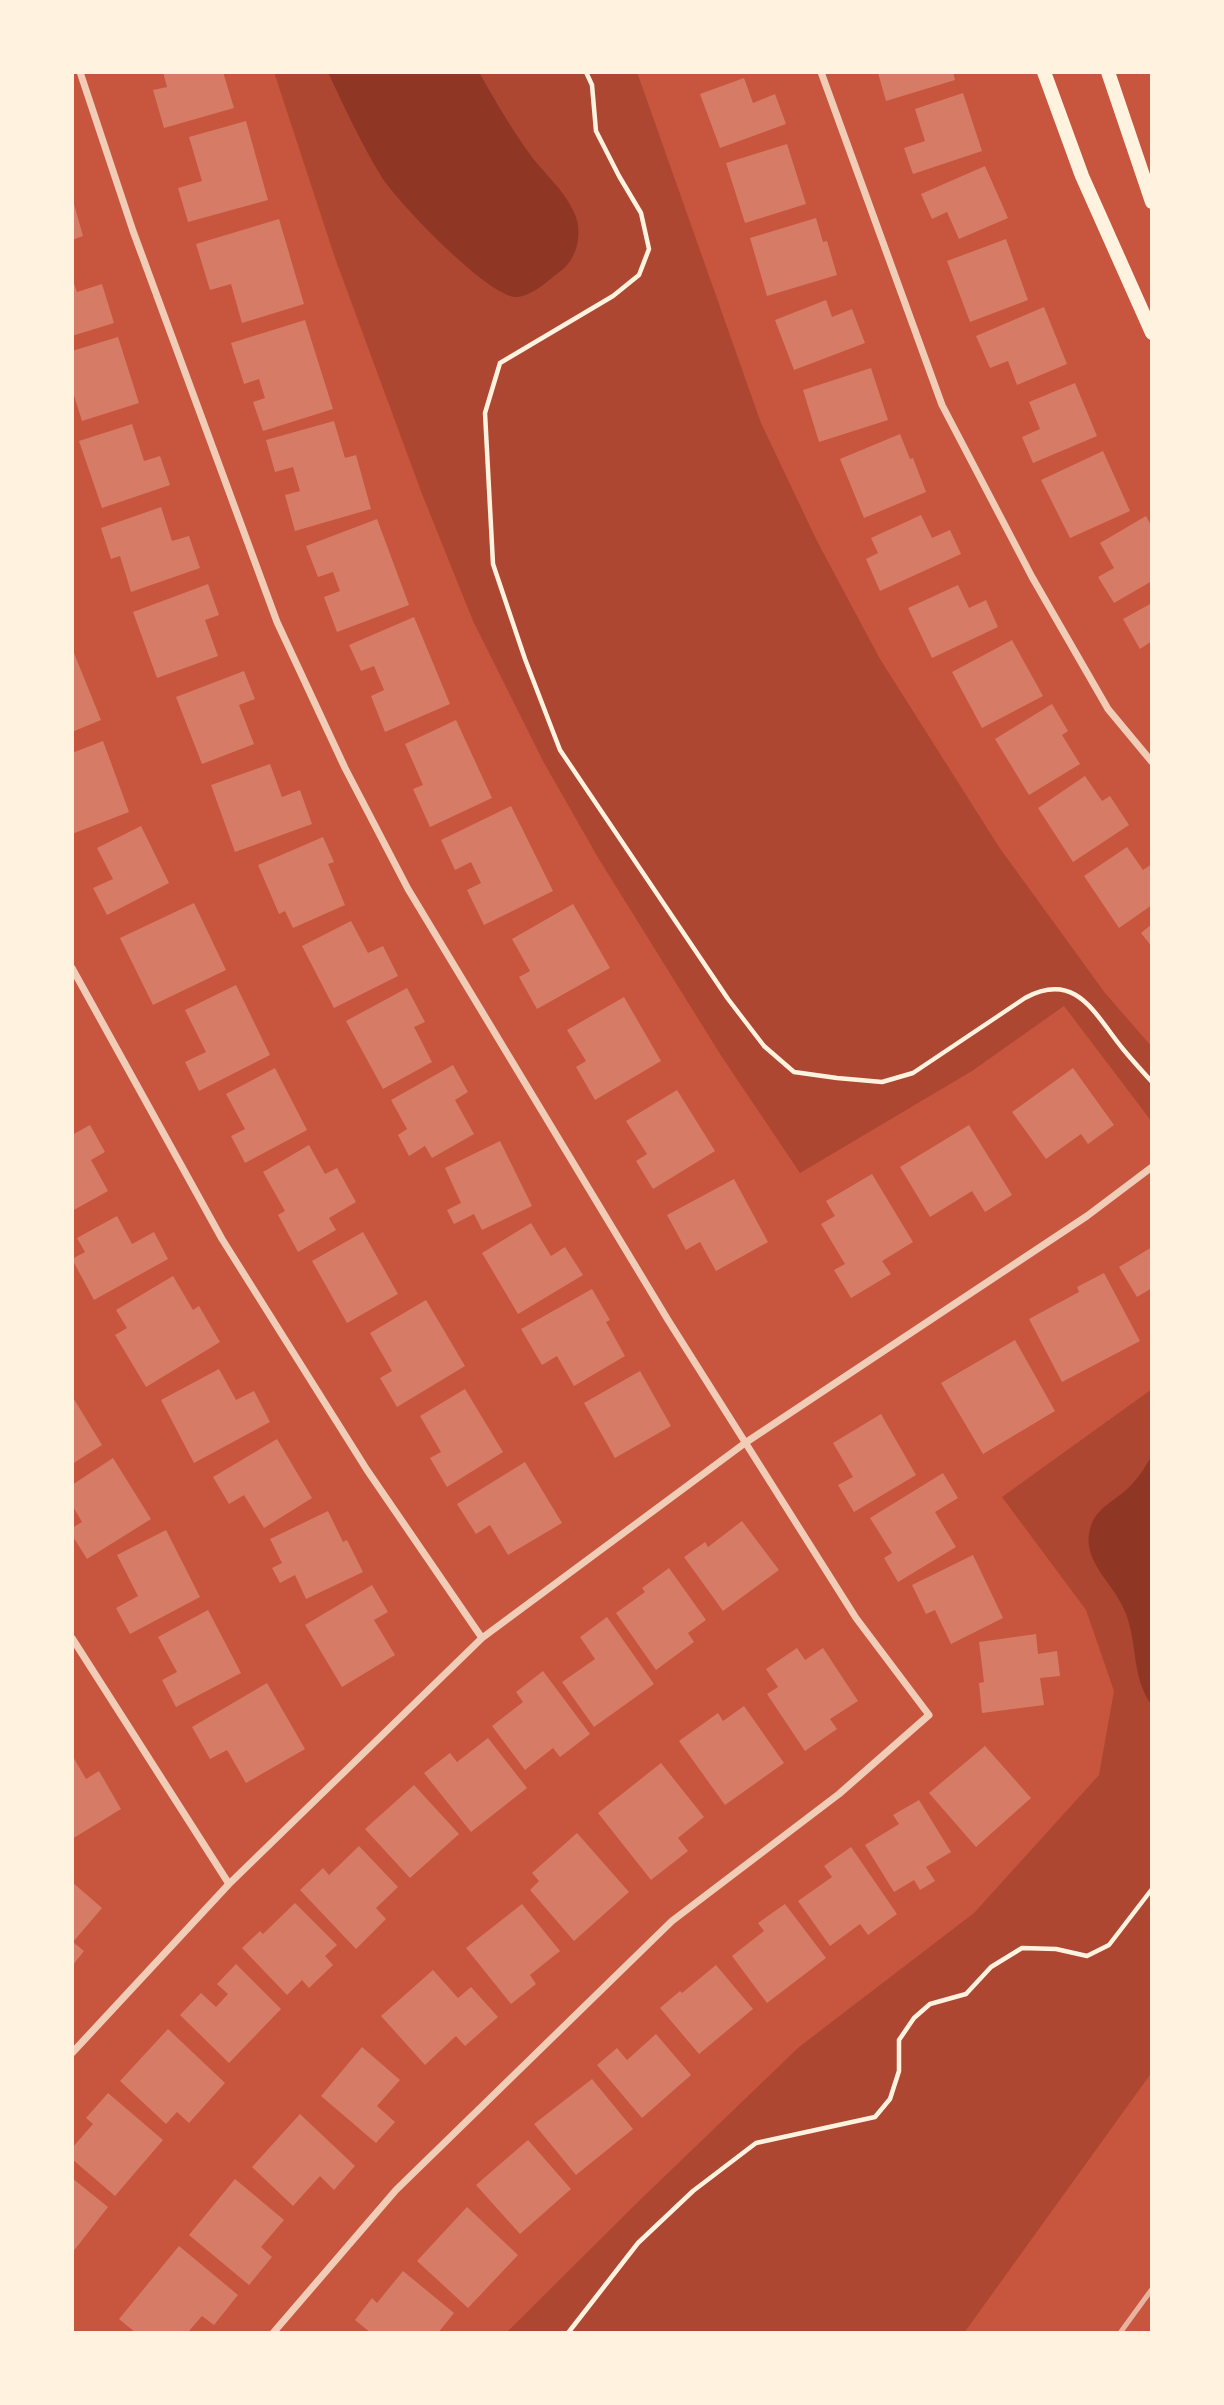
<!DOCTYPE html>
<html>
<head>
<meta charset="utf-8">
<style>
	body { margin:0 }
	#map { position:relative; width:1224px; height:2405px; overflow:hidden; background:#c8553d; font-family:"Roboto Condensed",sans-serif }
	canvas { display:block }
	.frame { position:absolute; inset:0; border:74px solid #fff3e0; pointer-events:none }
</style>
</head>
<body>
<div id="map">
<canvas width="1224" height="2405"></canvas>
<div class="frame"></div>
</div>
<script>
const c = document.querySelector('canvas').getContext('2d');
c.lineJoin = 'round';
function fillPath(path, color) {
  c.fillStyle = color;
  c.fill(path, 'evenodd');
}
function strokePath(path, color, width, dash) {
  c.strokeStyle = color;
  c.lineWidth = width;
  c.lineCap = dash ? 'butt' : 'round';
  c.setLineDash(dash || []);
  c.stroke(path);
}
fillPath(new Path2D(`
	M274 72H637L761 423 817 541 880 659 999 847 1105 993 1152 1047V1122L1064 1006 972 1071 800 1173 720 1054 597 856 543 761 473 621 422 494 335 258Z
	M1152 1389V2072L964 2333H506L642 2198 799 2047 974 1913 1099 1775 1114 1691 1086 1610 1002 1497Z`), '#ae4732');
fillPath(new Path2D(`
	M328 72H479C494 99 511 128 529 153 544 174 567 192 576 217 582 235 577 258 562 270 548 280 535 295 517 297 490 299 396 201 381 176 361 143 344 107 328 72Z
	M1152 1455V1706C1131 1676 1138 1646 1126 1614 1115 1582 1077 1560 1092 1523 1098 1508 1115 1500 1126 1490 1137 1480 1145 1468 1152 1455Z`), '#8f3625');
fillPath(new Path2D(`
	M163 72H223L234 108 164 128 153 90 167 87Z
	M883 72H953L955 80 886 101 878 73Z
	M744 78 753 103 775 94 786 124 720 148 700 94Z
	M963 93 982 151 913 174 904 148 925 141 915 109Z
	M246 121 268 200 188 222 178 188 202 181 189 137Z
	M787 144 806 204 745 223 726 163Z
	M985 166 1008 218 959 239 947 212 932 219 921 194Z
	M74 204 83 236 72 240V205Z
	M816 218 823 242 827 241 837 275 767 296 750 238Z
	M279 219 304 304 242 323 231 284 210 290 196 244Z
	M1006 239 1028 300 970 322 947 261Z
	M72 278 77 292 102 284 114 323 72 336Z
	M826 300 832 317 852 309 865 343 794 370 775 320Z
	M1044 307 1067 364 1017 385 1008 361 990 368 976 336Z
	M305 320 333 409 263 431 253 402 265 398 259 379 244 384 231 343Z
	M118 337 139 403 82 421 72 389V351Z
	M871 368 888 420 819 442 803 390Z
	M1075 383 1097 436 1033 463 1022 437 1040 429 1029 402Z
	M334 421 345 458 356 455 371 509 295 531 285 495 300 491 293 467 275 472 266 440Z
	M132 424 144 461 160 456 170 485 102 508 79 441Z
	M900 434 910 459 913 458 926 492 864 518 840 459Z
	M1103 451 1130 511 1070 538 1041 480Z
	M161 507 172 541 189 536 200 568 131 592 120 556 111 559 101 528Z
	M921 515 932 538 950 530 961 554 880 591 866 559 878 553 871 538Z
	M1146 516 1152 527V581L1114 603 1098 577 1114 568 1100 543Z
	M377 519 409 605 337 632 324 597 340 591 333 572 318 577 306 546Z
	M208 584 219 615 205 620 218 656 157 678 133 612Z
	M958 585 969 608 986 600 998 627 932 658 908 608Z
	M1152 603V641L1140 649 1123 619Z
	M414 617 450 704 385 732 371 696 384 690 374 666 361 671 349 645Z
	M1012 640 1043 696 982 728 952 672Z
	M72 648 101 720 72 732Z
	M244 671 255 699 239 705 254 744 202 764 176 697Z
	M1052 704 1068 731 1062 735 1080 764 1029 795 995 739Z
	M456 720 492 798 430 827 413 789 423 785 405 744Z
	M103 741 129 812 72 834V753Z
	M270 764 282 797 300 790 312 824 235 852 211 785Z
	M1085 776 1102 801 1110 796 1129 825 1073 862 1038 808Z
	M511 806 553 891 484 925 467 890 481 883 471 862 455 870 441 840Z
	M141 826 169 883 107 915 93 888 113 879 97 848Z
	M323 837 334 862 328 864 345 905 293 928 285 911 279 914 258 865Z
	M1127 847 1143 870 1152 864V905L1119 928 1084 876Z
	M194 903 226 970 153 1005 120 938Z
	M573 904 610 968 537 1009 519 977 530 971 512 939Z
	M351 921 368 953 383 946 398 976 334 1008 302 946Z
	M1152 924V947L1141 933Z
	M236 985 270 1055 199 1091 185 1062 206 1052 185 1010Z
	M407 988 425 1022 414 1027 432 1062 383 1089 346 1021Z
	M624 997 661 1061 595 1100 576 1067 586 1061 567 1030Z
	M453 1065 468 1092 455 1100 474 1134 432 1158 425 1146 409 1156 398 1135 407 1129 391 1100Z
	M275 1068 307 1130 245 1163 231 1136 245 1129 226 1094Z
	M1073 1068 1114 1125 1088 1144 1081 1134 1046 1159 1012 1112Z
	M677 1090 715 1151 653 1189 636 1161 647 1154 626 1121Z
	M90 1125 105 1152 91 1160 108 1191 72 1211V1135Z
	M969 1125 1012 1195 985 1212 972 1191 930 1217 900 1167Z
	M500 1141 532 1206 482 1230 474 1214 454 1224 447 1210 461 1203 445 1168Z
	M309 1145 325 1174 337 1168 356 1202 329 1218 336 1230 298 1252 278 1215 285 1211 263 1172Z
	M872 1174 913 1242 882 1261 891 1274 851 1298 834 1270 845 1264 821 1224 835 1216 826 1201Z
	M734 1179 768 1242 716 1271 700 1242 686 1250 667 1215Z
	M117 1216 132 1244 154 1232 168 1259 94 1300 72 1259 85 1252 77 1238Z
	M531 1223 551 1256 565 1247 583 1275 518 1314 482 1253Z
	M363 1232 398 1294 347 1323 312 1261Z
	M1152 1247V1288L1137 1297 1119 1267Z
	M1104 1273 1140 1341 1062 1382 1029 1319 1079 1292 1077 1287Z
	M173 1276 193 1310 199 1306 220 1342 146 1387 115 1335 127 1328 116 1310Z
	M592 1289 610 1320 606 1322 625 1356 574 1386 557 1356 542 1365 521 1329Z
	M426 1300 465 1366 397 1407 380 1378 392 1371 370 1333Z
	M1015 1340 1055 1411 983 1454 941 1383Z
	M219 1369 236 1400 254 1391 270 1422 194 1463 161 1400Z
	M640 1371 671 1426 615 1458 584 1403Z
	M465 1389 503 1452 447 1487 430 1458 441 1452 420 1416Z
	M72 1396 102 1445 72 1464Z
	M881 1414 916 1475 854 1512 838 1485 853 1477 833 1443Z
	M277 1439 312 1498 264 1528 244 1495 229 1504 213 1477Z
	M113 1458 151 1519 87 1559 72 1535V1528L82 1522 72 1505V1485Z
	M525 1462 562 1523 508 1555 490 1525 476 1534 457 1504Z
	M943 1473 958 1498 935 1512 956 1547 898 1582 884 1558 892 1553 870 1518Z
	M328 1511 343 1542 347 1540 363 1572 306 1599 295 1575 280 1583 272 1568 282 1563 270 1539Z
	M742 1521 779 1570 723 1611 684 1557 705 1542 708 1547Z
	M166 1530 200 1597 130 1634 116 1608 138 1596 117 1555Z
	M973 1555 1003 1618 951 1644 935 1610 926 1614 912 1585Z
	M669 1568 706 1620 688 1633 694 1642 656 1670 616 1613 645 1592 642 1588Z
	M372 1585 388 1612 374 1620 395 1655 342 1687 305 1625Z
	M208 1610 241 1673 176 1707 162 1680 177 1672 158 1637Z
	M607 1617 654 1684 594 1727 562 1682 595 1659 580 1637Z
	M1036 1634 1038 1654 1057 1651 1060 1676 1040 1678 1044 1705 982 1713 979 1683 984 1682 979 1642Z
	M797 1648 805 1660 823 1648 858 1701 830 1719 837 1729 805 1751 767 1694 778 1687 766 1669Z
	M543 1671 590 1734 560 1757 553 1748 525 1770 492 1726 523 1702 516 1692Z
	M267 1683 305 1749 246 1783 227 1750 210 1759 192 1727Z
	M744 1706 784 1763 725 1805 679 1741 718 1713 723 1721Z
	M488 1738 527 1788 471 1832 424 1773 450 1753 457 1762Z
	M985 1746 1031 1798 976 1847 929 1793Z
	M72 1755 86 1779 99 1771 121 1809 72 1839Z
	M661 1763 704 1817 678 1838 688 1851 651 1880 598 1813Z
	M414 1785 459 1834 410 1878 365 1829Z
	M919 1800 951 1852 926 1867 935 1881 920 1890 914 1880 894 1892 865 1845 899 1824 893 1815Z
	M577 1833 629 1892 574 1941 530 1890 539 1881 532 1873Z
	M359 1846 398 1887 376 1908 386 1919 356 1949 300 1890 323 1868 329 1875Z
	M851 1847 897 1914 868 1935 860 1924 830 1946 798 1901 832 1877 824 1866Z
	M72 1882 102 1908 73 1942 84 1951 72 1966Z
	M295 1903 337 1945 325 1956 333 1965 309 1988 302 1980 287 1995 242 1948 260 1931 263 1934Z
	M522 1904 560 1951 530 1975 536 1984 511 2004 466 1948Z
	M785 1904 826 1958 767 2003 732 1956 764 1931 758 1923Z
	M236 1964 281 2009 229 2063 180 2015 201 1993 216 2007 228 1994 217 1984Z
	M716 1965 753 2009 699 2054 660 2008 680 1991 682 1993Z
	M433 1970 458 1998 471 1987 498 2017 465 2046 456 2036 425 2065 381 2016Z
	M168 2029 225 2083 189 2123 177 2112 166 2124 120 2081Z
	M656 2034 691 2075 642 2118 597 2065 617 2048 627 2060Z
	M362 2047 400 2080 377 2106 395 2122 376 2143 321 2096Z
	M592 2079 633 2129 576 2175 534 2124Z
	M108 2093 163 2140 115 2196 72 2159V2148L93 2124 86 2118Z
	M300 2114 355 2166 334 2190 320 2176 293 2206 252 2167Z
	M528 2140 571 2189 520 2234 476 2185Z
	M72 2178 108 2207 72 2253Z
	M235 2179 284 2220 261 2247 272 2257 249 2285 189 2235Z
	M467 2207 518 2255 468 2308 417 2261Z
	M179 2246 238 2295 214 2325 202 2316 189 2331 192 2333H136L119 2319Z
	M403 2271 454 2313 438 2333H371L355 2320 372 2298 377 2303Z`), '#d67c66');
strokePath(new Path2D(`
	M586 72 592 85 596 131 619 176 641 213 649 249 639 275 613 296 500 363 485 413 493 564 525 659 560 750 728 999 764 1046 794 1072 837 1078 882 1082 913 1073 1025 998C1077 970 1095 1015 1123 1049 1132 1060 1142 1071 1152 1082
	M568 2333 638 2243 693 2191 756 2143 875 2117 890 2099 899 2071V2040L914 2018 930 2004 966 1994 991 1967 1022 1948 1056 1949 1087 1956 1109 1945 1152 1889`), '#fff3e0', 4.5);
strokePath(new Path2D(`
	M80 72 133 231 277 622 345 768 408 889 668 1320 856 1618 929 1715 839 1794 672 1921 396 2190 273 2333
	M821 72 942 405 1032 577 1108 709 1152 762
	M72 968 222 1239 367 1470 482 1638
	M72 1638 229 1884
	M72 2053 229 1884 482 1638 745 1443 1087 1216 1152 1167`), '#f1ccb7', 7);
strokePath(new Path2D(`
	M1044 72 1082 176 1152 333
	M1108 72 1152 202`), '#fff3e0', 14);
strokePath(new Path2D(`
	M1120 2333 1152 2289`), '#e9b49f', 5);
</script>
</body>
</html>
